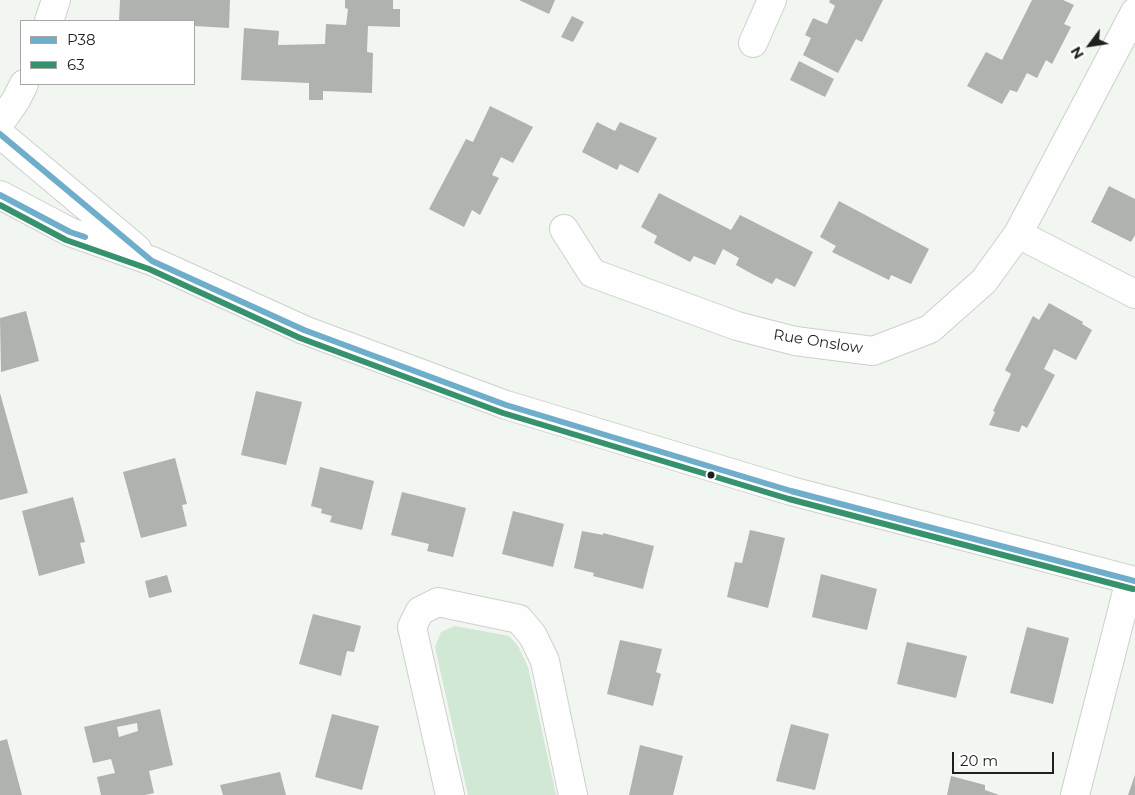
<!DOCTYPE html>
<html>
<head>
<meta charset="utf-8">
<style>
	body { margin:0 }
	#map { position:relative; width:1135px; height:795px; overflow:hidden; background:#f1f6f1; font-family:Montserrat,sans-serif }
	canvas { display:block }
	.legend { position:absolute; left:20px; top:20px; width:175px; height:65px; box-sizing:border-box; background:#fff; border:1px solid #a5a6a5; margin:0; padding:6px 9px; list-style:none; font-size:15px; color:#1d201e }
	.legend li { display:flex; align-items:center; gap:10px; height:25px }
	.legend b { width:25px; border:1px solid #a5a6a5 }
	.north { position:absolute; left:1065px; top:20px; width:50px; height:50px; -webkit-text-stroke:4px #fff; paint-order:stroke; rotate:239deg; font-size:14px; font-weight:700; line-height:20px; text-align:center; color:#1d201e }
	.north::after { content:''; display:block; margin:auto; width:18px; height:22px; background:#1d201e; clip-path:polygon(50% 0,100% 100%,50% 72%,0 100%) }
	.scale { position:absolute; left:952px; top:752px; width:102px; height:22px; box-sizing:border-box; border:2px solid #1d201e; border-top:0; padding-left:6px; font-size:15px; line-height:18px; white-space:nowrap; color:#1d201e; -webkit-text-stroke:4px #fff; paint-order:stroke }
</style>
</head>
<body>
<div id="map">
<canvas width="1135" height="795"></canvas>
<ul class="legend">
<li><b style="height:6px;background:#6faeca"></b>P38</li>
<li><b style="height:6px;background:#36916d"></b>63</li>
</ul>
<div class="north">N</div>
<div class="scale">20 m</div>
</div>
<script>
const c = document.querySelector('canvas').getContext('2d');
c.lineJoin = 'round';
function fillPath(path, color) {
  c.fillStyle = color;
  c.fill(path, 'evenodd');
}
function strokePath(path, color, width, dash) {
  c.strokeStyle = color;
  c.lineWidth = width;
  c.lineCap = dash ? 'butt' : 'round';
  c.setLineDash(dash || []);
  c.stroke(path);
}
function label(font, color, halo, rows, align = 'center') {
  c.font = font + ' Montserrat,sans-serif';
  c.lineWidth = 4;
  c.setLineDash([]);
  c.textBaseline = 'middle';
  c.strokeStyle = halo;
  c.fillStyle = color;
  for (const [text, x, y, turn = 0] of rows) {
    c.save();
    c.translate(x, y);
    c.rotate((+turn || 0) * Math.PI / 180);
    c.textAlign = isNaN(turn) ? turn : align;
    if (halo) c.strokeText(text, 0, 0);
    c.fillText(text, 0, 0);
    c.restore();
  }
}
fillPath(new Path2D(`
	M455 626 509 636 518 646 528 667 556 795H468L435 647 441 632Z`), '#d0e8d4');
fillPath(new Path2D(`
	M120 0H230L229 28 194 26V21H119Z
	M345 0H393V9H400V27L368 26 367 52 373 53 372 93 323 91V100H309V83L241 80 244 28 279 31 278 45 325 44 326 24 346 25 348 9 345 8Z
	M519 0H555L549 14Z
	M830 0H883L862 42 856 39 838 73 803 55 811 38 805 35 813 18 827 24 835 6 829 2Z
	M1032 0H1063L1074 5 1064 24 1071 27 1052 64 1046 60 1037 78 1027 73 1017 92 1010 90 1002 104 967 86 986 52 1002 60Z
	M572 16 584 22 573 42 561 37Z
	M799 61 834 79 825 97 790 80Z
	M490 106 533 127 513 163 501 157 492 175 499 178 490 195 480 215 472 210 464 227 429 209 466 139 473 142Z
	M597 122 615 131 620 122 657 138 638 173 620 164 617 170 582 152Z
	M1109 186 1135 199V235L1131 242 1091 222Z
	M659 193 731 230 740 215 813 252 795 287 776 278 772 284 754 275 736 265 739 258 723 249 715 265 694 256 690 262 654 243 657 236 641 227Z
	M839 201 929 249 911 284 891 275 889 280 832 252 836 246 820 237Z
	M1049 303 1083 322 1082 324 1092 330 1076 360 1054 349 1044 369 1055 375 1027 428 1022 425 1019 432 989 425 995 412 993 411 1011 374 1005 370 1033 316 1039 320Z
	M26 311 39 361 1 372 0 318Z
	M256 391 302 402 286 465 241 455Z
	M0 393 28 493 0 500Z
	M175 458 187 504 182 505 187 526 141 538 123 472Z
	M320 467 374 481 362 530 330 522 332 516 321 513 322 509 311 506Z
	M402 492 466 508 453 557 427 551 429 544 391 535Z
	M73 497 85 542 80 543 85 563 39 576 22 511Z
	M513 511 564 524 553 567 502 554Z
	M750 530 785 538 768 608 727 597 735 562 742 563Z
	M582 531 603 535V533L654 546 643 589 593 576 594 573 574 568Z
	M821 574 877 589 867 630 812 617Z
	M167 575 172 592 149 598 145 581Z
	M313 614 361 626 354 652 347 651 341 676 299 664Z
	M1027 627 1069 638 1053 704 1010 693Z
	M620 640 662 649 656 672 661 674 653 706 607 694Z
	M907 642 967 656 956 698 897 684Z
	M160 709 173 765 149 771 154 793 145 795H101L97 777 115 773 111 759 93 763 84 727ZM137 723 138 731 119 737 117 727Z
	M332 714 379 726 362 790 315 777Z
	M791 724 829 734 815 790 776 781Z
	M7 739 22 795H0V741Z
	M640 745 683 756 673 795H629Z
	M280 772 286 795H223L220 785Z
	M1135 775V795H1128Z
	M951 776 985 785V790L999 795H947Z`), '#afb2af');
const minor = new Path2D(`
	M49 21 56 0
	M753 43 772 0
	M0 123 16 100 24 84
	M564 229 592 273 737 326 795 341 873 351 930 329 984 281 1018 234 1135 12
	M1018 234 1135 294
	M450 795 412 627 420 611 438 602 519 619 533 636 545 661 573 795
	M1075 795 1130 580`);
const secondary = new Path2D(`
	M0 134 137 249
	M0 195 70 232 152 261 304 330 506 405 791 491 1135 581`);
strokePath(minor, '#cdd0cd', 30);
strokePath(secondary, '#cdd0cd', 30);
strokePath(minor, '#fdfefd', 28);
strokePath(secondary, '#fdfefd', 28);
strokePath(new Path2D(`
	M0 134 152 261 304 330 506 405 791 491 1135 581
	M0 195 70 232 85 237`), '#6faeca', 6);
strokePath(new Path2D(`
	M0 205 66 240 149 269 300 338 503 413 789 499 1133 589`), '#36916d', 6);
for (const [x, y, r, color] of [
	[711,475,4.5,"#1d201e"]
]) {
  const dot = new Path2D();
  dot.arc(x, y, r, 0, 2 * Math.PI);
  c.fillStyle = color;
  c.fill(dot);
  strokePath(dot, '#fff', 2);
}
label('15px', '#1d201e', '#fff', [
	["Rue Onslow",818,342,9]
]);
</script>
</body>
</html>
